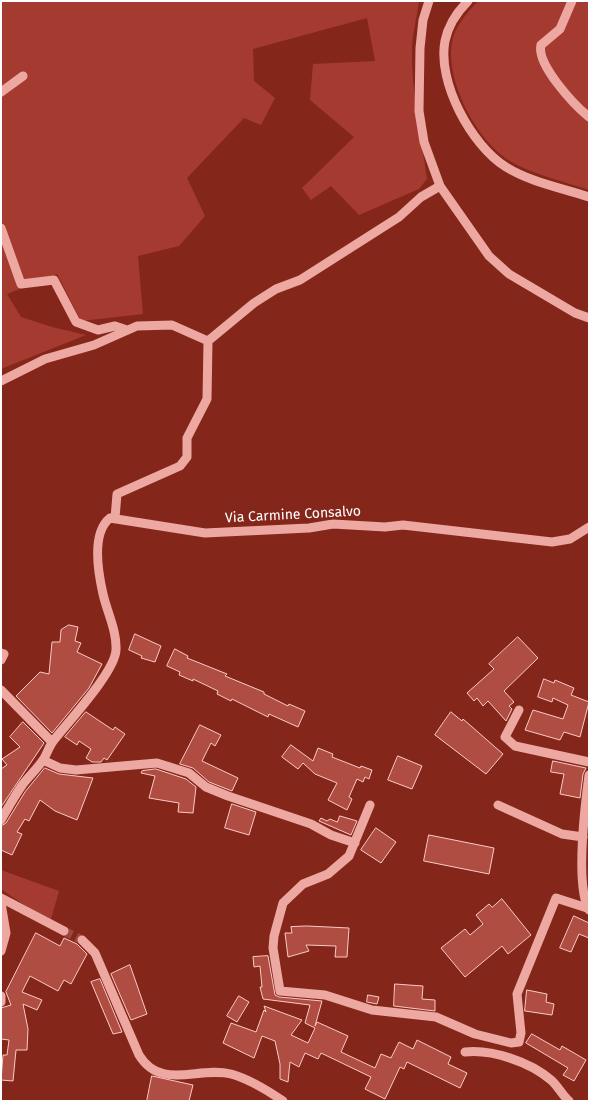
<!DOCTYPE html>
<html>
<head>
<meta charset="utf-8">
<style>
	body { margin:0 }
	#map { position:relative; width:590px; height:1102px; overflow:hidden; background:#85261a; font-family:"Fira Sans",sans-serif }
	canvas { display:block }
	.frame { position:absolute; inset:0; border:2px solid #fff; pointer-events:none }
</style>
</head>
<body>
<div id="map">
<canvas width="590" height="1102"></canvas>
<div class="frame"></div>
</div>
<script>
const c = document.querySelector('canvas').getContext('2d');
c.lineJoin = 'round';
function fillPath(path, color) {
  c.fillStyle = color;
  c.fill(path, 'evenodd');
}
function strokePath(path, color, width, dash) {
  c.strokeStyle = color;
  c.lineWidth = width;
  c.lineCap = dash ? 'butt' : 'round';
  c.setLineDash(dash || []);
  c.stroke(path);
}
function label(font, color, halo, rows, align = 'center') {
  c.font = font + ' "Fira Sans",sans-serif';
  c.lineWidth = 5;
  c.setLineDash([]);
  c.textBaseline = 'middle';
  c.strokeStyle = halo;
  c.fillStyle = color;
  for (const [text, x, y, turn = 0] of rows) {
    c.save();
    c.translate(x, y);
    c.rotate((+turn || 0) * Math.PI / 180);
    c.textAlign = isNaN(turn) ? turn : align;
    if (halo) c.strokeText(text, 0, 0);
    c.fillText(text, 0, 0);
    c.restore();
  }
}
fillPath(new Path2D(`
	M1 1H419C417 16 413 32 412 47 411 92 421 135 427 179L419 189 359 215 331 186 311 200 302 188 354 137 310 100 313 64 375 61 367 18 253 49 254 81 275 98 261 125 244 118 187 178 205 216 179 246 138 256 143 314 81 321 57 274 7 294 21 317 52 327 86 335 1 369Z
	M478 1H589V190C563 181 534 175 510 161 477 141 445 81 452 42 455 26 467 13 478 1Z
	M1 870 59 891 51 919 30 909 1 889Z`), '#a53b30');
const building = new Path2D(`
	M69 625 78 627 75 641 81 643 77 652 102 664 89 688 52 733 16 696 40 672 49 674 52 642H60L61 630Z
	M135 634 161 646 155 662 141 658 142 656 129 650Z
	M518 637 538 658 504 691 514 702 509 706 512 709 506 721 488 701 483 706 477 698 474 701 467 693 494 669 489 664Z
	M175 649 188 656 187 658 227 674 225 676 264 692V694L288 706 289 704 305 711 298 727 269 714 268 717 232 699 231 701 217 694 218 691 193 679V681L179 675 180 672 167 666Z
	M544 679 554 683 555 680 574 688 571 695 589 702 580 737 564 732 560 740 525 730 533 710 563 719 568 705 553 698 552 702 538 697Z
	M86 712 113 730 115 727 125 734 107 760 104 758 101 762H92L86 758 91 749 79 741 77 745 65 737Z
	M451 712 462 721 463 719 503 754 486 774 435 735Z
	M23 722 44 743 1 807V769L7 765 2 759 20 747 10 737Z
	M200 725 221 735 215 746 211 743 202 761 238 778 232 791 209 782 193 768 180 764Z
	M291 745 313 761 318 748 333 754 332 757 360 768 361 766 372 770 369 779 365 777 363 782 357 779 349 797 352 799 347 810 328 800 337 783 315 774 303 763 298 769 282 757Z
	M398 756 422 766 412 789 388 780Z
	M553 761 586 768 583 774 580 798 560 794 564 774 551 772Z
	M45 768 59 774 93 778 77 820 55 811 40 800 29 821 25 819 17 832 22 834 12 855 1 850V826L6 823 25 792Z
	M156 769 186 779 196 787 193 813 178 812 179 803 149 798 155 776 141 773 142 771Z
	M232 804 256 812 249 835 225 828Z
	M340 816 357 821 351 835 319 821 321 818 327 821 330 819 337 822Z
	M376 828 396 842 381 863 361 850Z
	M429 835 494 848 489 874 424 861Z
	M502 899 531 935 508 954 502 946 465 977 441 948 465 929 470 935 483 924 476 915 489 904 492 907Z
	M574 916 589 923V938L579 934 571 952 560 948Z
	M307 926 349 928 347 957H335L336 946 306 945 309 951 288 957 285 933H292L291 927Z
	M36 933 60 946 64 938 77 944 87 954 71 984 64 980 58 991 30 976 22 992 42 1000 37 1010 23 1004 28 1029 27 1050H16L13 1081 1 1080 3 1055H7L9 1040 1 1039V1008L11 1005 6 992Z
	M268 956 275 995 279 997 322 1001 315 1026 317 1022 348 1036 341 1052 375 1068 381 1054 391 1058 399 1042 413 1049 417 1040 451 1057 448 1064 467 1073 460 1088 407 1062 404 1069 400 1067 385 1099 365 1089 371 1077 321 1053 318 1059 305 1053 299 1067 290 1062 288 1082 280 1079V1064L275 1041 262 1036 254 1058 223 1043 231 1023 256 1032 264 1010 266 1012 264 1006 302 1020 291 1035 308 1043 315 1028 305 1023 310 1005 263 999 260 987H262L260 966 254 967 253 957Z
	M130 965 147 1014 131 1020 111 974Z
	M100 979 122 1032 113 1034 91 982Z
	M395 984 423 986 422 999 435 1000V1011L394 1006Z
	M527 990 547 994 546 1002 554 1004 552 1015 525 1011Z
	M368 995 379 997 377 1004 367 1002Z
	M239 996 249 1002 237 1022 227 1016Z
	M532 1034 560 1050 562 1046 586 1060 574 1081 563 1075 568 1068 526 1043Z
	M152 1076 193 1085 189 1101H147Z`);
fillPath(building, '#af4d43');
strokePath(building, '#f9cbc6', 1);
strokePath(new Path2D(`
	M64 931 82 940`), '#97473c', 9, [9, 4.5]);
strokePath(new Path2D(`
	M429 1 423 20 420 48 419 111 424 142 440 186 489 256 509 274 575 313 589 318
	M468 1C457 12 448 26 445 41 437 82 471 145 506 167 530 182 562 188 589 197
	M572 1 560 29 541 45C536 64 574 105 589 117
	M1 92 23 76
	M1 228 21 284 54 280 76 322 98 330 115 326 127 330
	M208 341 254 303 276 289 300 280 399 217 421 197 440 186
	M1 381 45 359 94 345 137 326 172 325 208 341
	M115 518 117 494 180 466 187 457V438L207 399 208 341
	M1 653 4 654 1 660
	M1 690 52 742
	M519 710 505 737 515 746 589 762
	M43 760 60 768 76 770 157 763 189 773 206 787 228 796 311 824 331 835 355 843
	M589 775C585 805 575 885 589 910
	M370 805 349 856 328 874 303 884 283 903 274 936 273 948 280 991 325 995 372 1010 436 1017 475 1034 511 1043 519 1042 521 1033 517 994 556 898 587 908
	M498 805 562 834 583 837
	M1 820C8 808 15 795 23 784 29 776 37 769 43 760 47 754 49 746 54 740 68 722 115 672 116 650 117 631 107 612 103 594 98 572 91 533 110 518L205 533 309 528 333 524 385 527 403 525 552 542 570 539 589 527
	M1 898 64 931
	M1 903 6 933 1 951
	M82 940 95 953 139 1055C161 1091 198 1066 231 1074 249 1079 267 1090 283 1101
	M1 996V1002
	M465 1052C492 1049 530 1062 551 1080 558 1086 562 1095 569 1101`), '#eca8a1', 9);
label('14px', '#fff', '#85261a', [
	["Via Carmine Consalvo",293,515,-3]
]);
</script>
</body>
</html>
